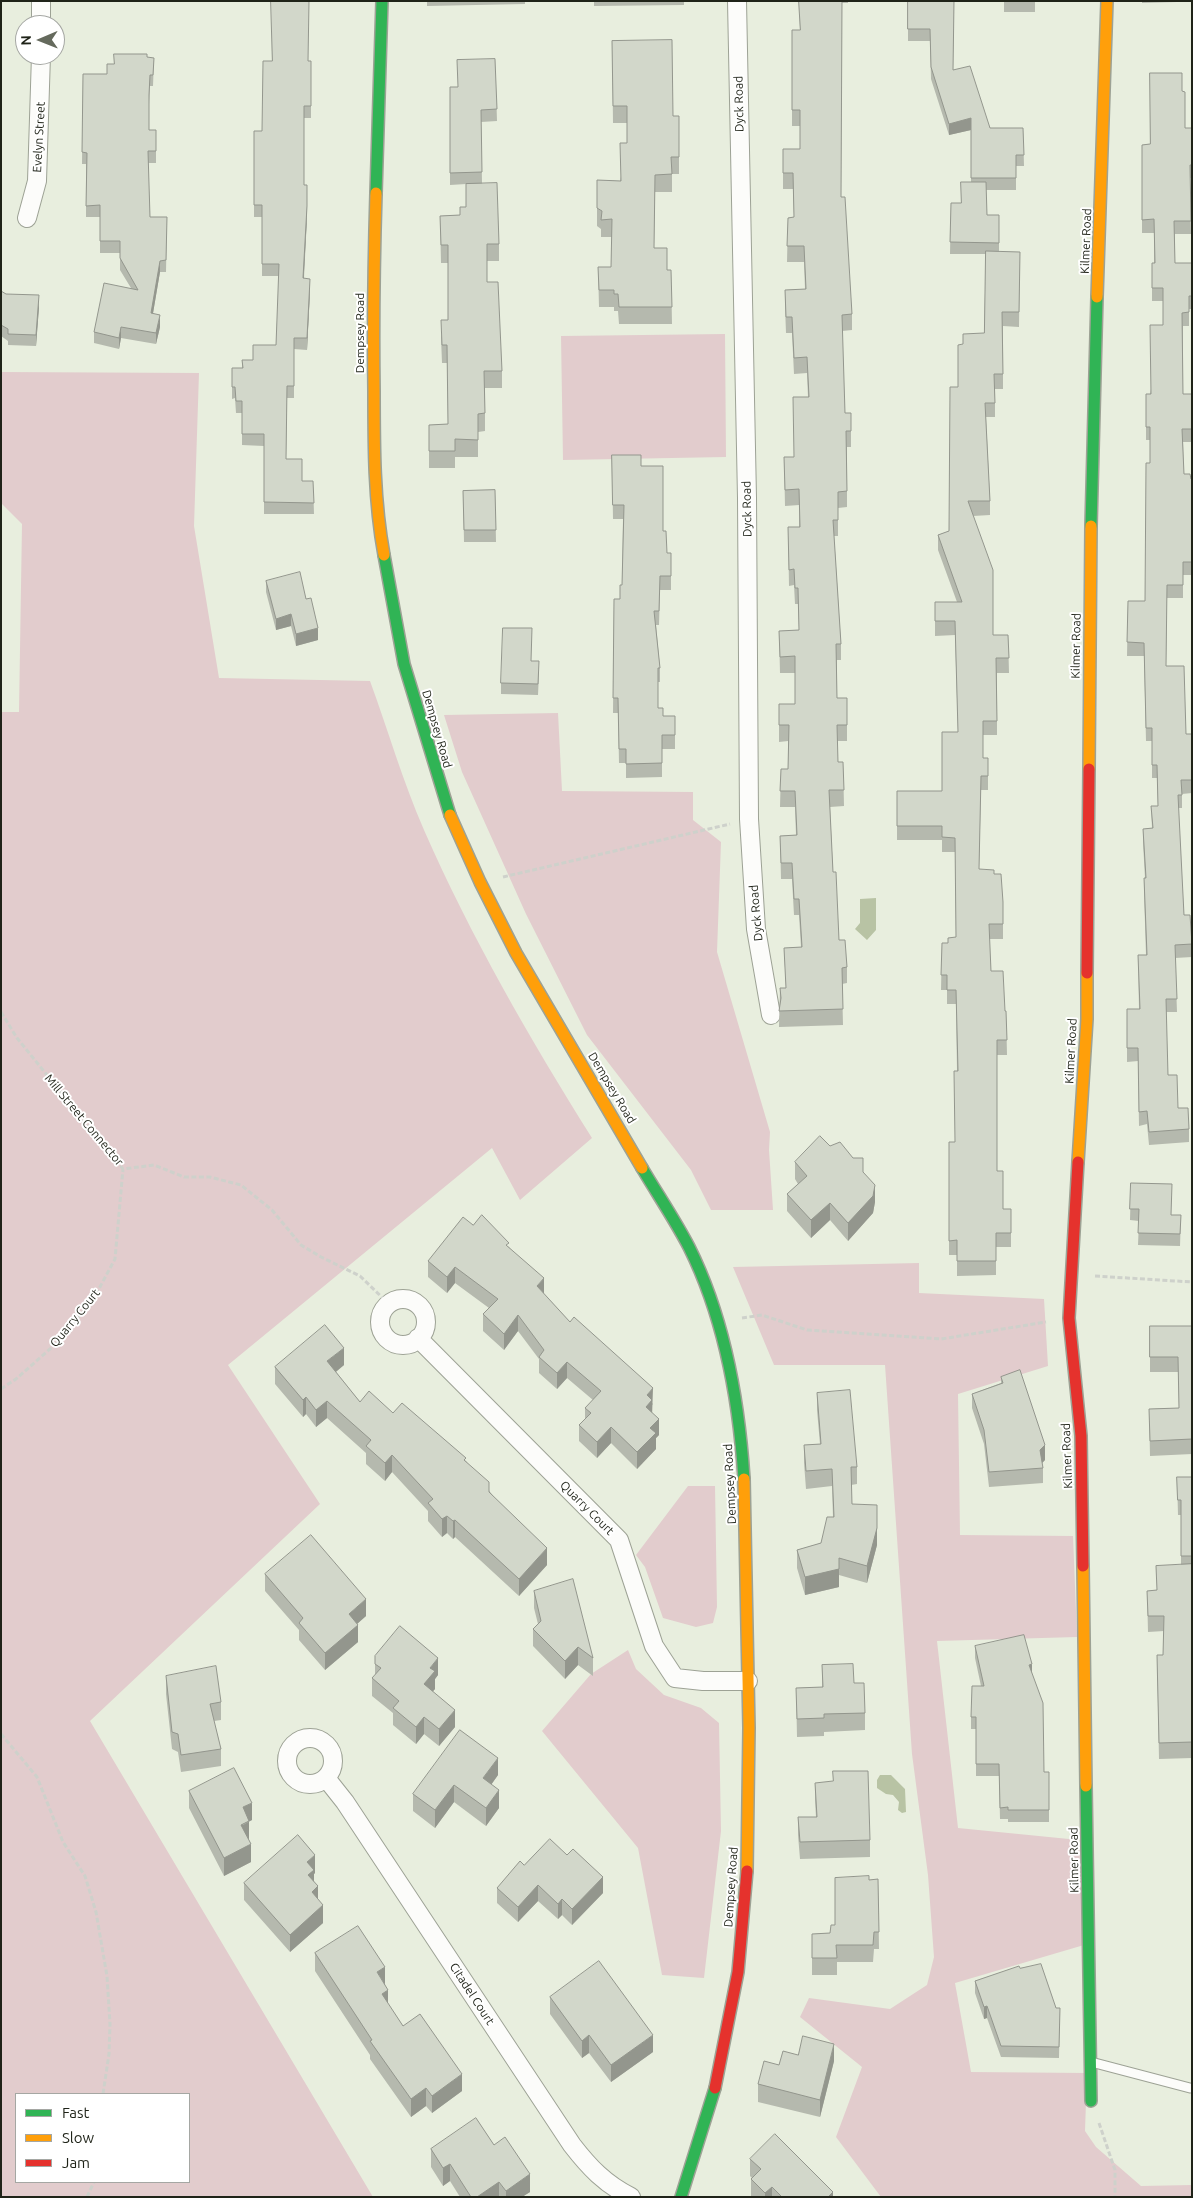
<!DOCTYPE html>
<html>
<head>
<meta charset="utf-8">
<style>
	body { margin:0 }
	#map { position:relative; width:1193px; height:2198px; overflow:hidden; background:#e8eede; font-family:Ubuntu,sans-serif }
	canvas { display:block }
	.frame { position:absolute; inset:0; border:2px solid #1f2318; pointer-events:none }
	.legend { position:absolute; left:15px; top:2093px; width:175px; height:90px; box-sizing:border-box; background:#fff; border:1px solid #a5a7a3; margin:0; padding:6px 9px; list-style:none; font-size:15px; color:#1f2318 }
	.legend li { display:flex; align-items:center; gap:10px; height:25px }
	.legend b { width:25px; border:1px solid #a5a7a3 }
	.north { position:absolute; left:15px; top:15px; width:50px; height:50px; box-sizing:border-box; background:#fff; border:1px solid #a5a7a3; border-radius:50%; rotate:269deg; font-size:14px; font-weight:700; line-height:20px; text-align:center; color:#1f2318 }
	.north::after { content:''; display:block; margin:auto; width:18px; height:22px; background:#656a5d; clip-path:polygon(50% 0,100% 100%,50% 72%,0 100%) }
</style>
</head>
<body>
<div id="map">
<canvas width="1193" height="2198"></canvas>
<div class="frame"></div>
<ul class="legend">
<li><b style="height:6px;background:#30b455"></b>Fast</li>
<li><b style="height:6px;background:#ff9f0a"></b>Slow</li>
<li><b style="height:6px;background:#e5322d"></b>Jam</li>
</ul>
<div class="north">N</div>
</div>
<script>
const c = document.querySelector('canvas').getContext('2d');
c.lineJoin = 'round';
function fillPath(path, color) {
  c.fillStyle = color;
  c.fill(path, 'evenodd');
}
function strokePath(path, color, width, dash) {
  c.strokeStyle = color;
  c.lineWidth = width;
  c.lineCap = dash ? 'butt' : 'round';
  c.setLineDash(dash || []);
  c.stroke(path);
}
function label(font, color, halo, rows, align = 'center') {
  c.font = font + ' Ubuntu,sans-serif';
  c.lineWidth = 4;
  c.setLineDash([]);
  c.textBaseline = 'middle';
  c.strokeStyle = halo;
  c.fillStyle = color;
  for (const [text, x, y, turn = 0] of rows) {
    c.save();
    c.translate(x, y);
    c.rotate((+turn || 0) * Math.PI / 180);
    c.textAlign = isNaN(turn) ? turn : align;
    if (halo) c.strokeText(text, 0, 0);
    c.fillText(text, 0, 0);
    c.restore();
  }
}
fillPath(new Path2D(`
	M725 334 726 457 563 460 561 336Z
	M1 372 199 373 194 526 219 678 370 681C388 730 403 782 424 830 471 937 530 1039 592 1138L520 1200 492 1148 228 1365 320 1504 90 1721 373 2197H1V712H19L22 524 1 503ZM189 2094V2182H16V2094Z
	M558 713 562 791 693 792V820L721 842 717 952 770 1132 769 1150 773 1210H711L691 1170 587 1035 526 914 462 772 444 715Z
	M919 1263V1293L1044 1299 1048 1366 958 1394 960 1535 1073 1536 1077 1637 937 1641 958 1828 1079 1840 1084 1945 955 1983 971 2072 1087 2073 1085 2131 1096 2147 1141 2186 1192 2185V2197H881L836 2137 862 2067 800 2017 809 1998 890 2009 927 1985 934 1957 928 1875 912 1754 885 1365H774L733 1267Z
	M688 1486H715L717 1607 713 1623 696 1627 663 1618 645 1567 636 1555Z
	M628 1650 636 1669 664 1695 701 1708 719 1723 721 1831 704 1978 662 1975 638 1848 542 1731 591 1674Z`), '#e2cccd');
fillPath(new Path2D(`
	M876 898V930L867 940 855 929 860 923V899Z
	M880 1775H891L905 1789 906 1812 902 1813 898 1810 899 1802 893 1795 886 1794 877 1788V1780Z`), '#b8c3a4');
const lane = new Path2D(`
	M1091 2062 1190 2088`);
const street = new Path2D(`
	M41 1V25
	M737 1 747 498 749 819 756 929 771 1015
	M27 218 37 181 41 55
	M380 1322a23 23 0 1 1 46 0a23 23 0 1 1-46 0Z
	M418 1338 619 1540 654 1646 675 1678 703 1681H748
	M287 1761a23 23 0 1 1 46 0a23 23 0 1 1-46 0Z
	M326 1778 345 1802 572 2145C589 2167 605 2184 631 2197`);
const fast = new Path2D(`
	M376 193 382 1
	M1091 526 1097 297
	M384 555 404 664 450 815
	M642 1168C658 1195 675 1220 689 1247 725 1319 739 1400 744 1479
	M1086 1786 1091 2101
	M681 2197 715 2088`);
const slow = new Path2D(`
	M376 193C374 259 373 325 374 391 374 446 374 501 384 555
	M1097 297 1107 1
	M1089 769 1091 526
	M450 815 480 882 516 953 642 1168
	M1078 1162 1087 1019V973
	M744 1479 749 1728 747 1871
	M1083 1566 1086 1786`);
const jam = new Path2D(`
	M1087 973 1089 769
	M1078 1162 1069 1318 1081 1436 1083 1566
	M715 2088 738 1972 747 1871`);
strokePath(lane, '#9da295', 11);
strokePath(street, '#9da295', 20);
strokePath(fast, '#9da295', 14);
strokePath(slow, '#9da295', 14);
strokePath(jam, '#9da295', 14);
strokePath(new Path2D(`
	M503 877 730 824
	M1 1012 17 1038 123 1169 154 1165 184 1177H210L241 1185 272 1210 301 1245 321 1257 360 1276 389 1304
	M1095 1276 1192 1282
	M742 1318 762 1315 807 1330 941 1339 1046 1322
	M1 1389 16 1379 59 1341 94 1298 115 1259 123 1169
	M1 1734 37 1777 63 1842 85 1876 96 1912 107 1976 110 2024 109 2054 103 2094
	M1099 2123 1115 2170V2197
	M87 2197 94 2182`), '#ced1cb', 3, [5, 2.5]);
strokePath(lane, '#fcfcfa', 9);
strokePath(street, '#fcfcfa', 18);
strokePath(fast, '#30b455', 11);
strokePath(slow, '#ff9f0a', 11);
strokePath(jam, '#e5322d', 11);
fillPath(new Path2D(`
	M427 1H525V4L427 6Z
	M594 1H684V5L594 6Z
	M799 1H848V3H842L841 197 852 314V330L842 331 845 413H851V447H847V507L838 508V536H834L841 644V660H837V698H847V741H837L838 762H843L844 806 830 807 833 872 839 940 847 967V983L842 984 843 1025 779 1027 780 988H786L784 948 801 947 799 915H794L792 879H781L780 836 796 835 795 807H780L781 769H788V741L779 742V704H795V673H780L779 631 799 630 798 604H795L794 585 789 586 788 527H799V505L785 506 784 457H794L808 397 807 373 794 374 792 333H786L785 306V290L805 289 804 262H787L788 218 794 217 793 189H783V149H800V126H792V30H800Z
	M908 1H954L953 70 990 128H1023L1024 166H1016V190H986L987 215H999V252H1020L1019 327 1003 326V389H995V417H986L990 501V515L973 516 993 635H1008L1009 673H997V735H983V758H988V790H981L979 869 994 874 1003 902V939H989L991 971 1005 1011H1006L1007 1055H997V1171L1003 1209H1011V1247H996V1275L957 1276V1255H949V1142H955L957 1071 956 1004H947V990H941L942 943H948L956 937 955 852H942V840H897V791H942L958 732 955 635 935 636V602H957L938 550V535L949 531 958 387 963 344 984 333 986 254H950L951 203H961L971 182V130L949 135 931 79 930 41H908Z
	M1004 1H1035V12H1004Z
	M1142 1H1177V2L1142 3Z
	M612 41 673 116H679V174H672V192H655L654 248 667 270H671L672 324H619L618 311H614V307H599L598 267H611L612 237H601V229L597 226V180L620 181 627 143V123H613Z
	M147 57 154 58 153 86H150L149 104V130H156V163H148L150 217H167L166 272H160L153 313 160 327 156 344 121 338 119 349 94 343V332L131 288 120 270V253H100V217H86V164H82L83 74H107L114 64Z
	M495 59 497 121 481 122 482 183 499 244V261H487V282L502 371V388H485V431L478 432V457H455V468H429V425L448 424 447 363H442L441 337 448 320V263H441L440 216 460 215 466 207V184L450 185V87H458Z
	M309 61H311V118H304V185H307V217L304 278 310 291 307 350 294 349V398H287L286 459 302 481H313L314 514H264V446L242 445V413H236L235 398 232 399V368H242V360H253V345H276L279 276H262V217H254V131H262Z
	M1182 91 1185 128H1192V178H1190L1191 234H1175V263H1192V309H1189V326H1183V394H1192V442H1183L1184 474 1192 479V575H1183V598H1167L1166 666 1186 734H1192V793L1182 794V808H1178L1184 915 1192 943V957L1175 958 1177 1012H1166L1168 1075 1178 1108 1189 1129V1142L1149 1145 1147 1124 1139 1126 1138 1061 1127 1062V1022L1139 1009 1138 955H1146L1144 891V878H1145L1143 842V829L1152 828 1151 806H1158L1157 778H1152V741H1146L1144 656H1127L1128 601H1145L1150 463V440H1146V394H1150L1163 325V301H1152V263H1154V233H1142V145L1150 144Z
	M1 291 6 294 39 307 36 346 8 345V341L1 336Z
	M612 455 641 466 663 531 667 553H671V590H660L659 625H656L660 668V682H658V708L663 716H675V749H662V777L626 778V763H619L618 713H613L614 599H620L622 585 623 519H613Z
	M495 490 496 542H464L463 491Z
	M266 581 306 599 318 640 296 646 291 626 276 630 266 592Z
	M532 661 539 673 538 695 501 694V683Z
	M830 1146 863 1172 875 1202 873 1213 848 1241 830 1220 811 1238 787 1211V1194L798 1184 795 1179V1162Z
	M1131 1183 1171 1215H1181L1180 1246 1138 1245 1139 1221 1130 1220Z
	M473 1225 509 1247 544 1294 570 1322 653 1404 652 1405V1413L659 1435 656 1438V1449L637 1469 611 1443 597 1458 579 1441V1425L585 1419V1408L593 1400 567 1378 557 1389 539 1373V1359L518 1331 504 1350 483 1331V1314L489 1308 455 1283 447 1293 428 1277V1261Z
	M1150 1326H1192V1454L1150 1456 1149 1409 1179 1408 1178 1372H1150Z
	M344 1365 336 1372 360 1402 393 1413 466 1461 547 1565 519 1596 455 1537 453 1539 447 1533 442 1537 428 1521V1511L392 1472 385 1481 366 1464V1453L327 1418 316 1427 306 1414 303 1417 275 1384V1367Z
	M1001 1377 1045 1460 1042 1463 1043 1468V1483L989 1487 984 1444 972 1408V1394L1001 1383Z
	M817 1393 857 1467V1484L851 1485 852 1504 877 1522V1545L867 1583 839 1575V1587L805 1595 797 1568V1550L821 1543 833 1517 832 1486 806 1489 804 1463V1445L820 1444 817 1410Z
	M1177 1477H1192V1758L1159 1759 1157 1655H1163L1164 1631 1148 1632 1147 1591 1157 1590 1156 1566 1181 1565V1515H1178Z
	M265 1574 366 1616 357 1624 358 1642 325 1670 299 1640V1630L265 1591Z
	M534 1591 593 1658V1676L578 1665 565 1679 533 1646V1629L538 1624 534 1608Z
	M975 1646 1032 1673 1044 1772H1049V1822H1008V1819H1000L999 1776H976V1729H971V1717L981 1686 975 1658Z
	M375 1656 438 1675 435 1679V1689L433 1691 455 1727 439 1746 424 1734 416 1744 393 1725V1713L372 1696V1678L375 1675Z
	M822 1665 854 1683 865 1713V1730L824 1732V1736L797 1737 796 1688 822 1687Z
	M166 1676 221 1702V1720L214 1721 221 1749V1766L181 1772 178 1752 172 1749 166 1694Z
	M498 1775 491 1785 499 1808 486 1826 454 1802 435 1828 413 1811V1794Z
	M815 1783 870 1840V1857L800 1859 798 1835V1817H816L815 1800Z
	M189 1791 252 1820 249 1821V1839H248L251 1862 224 1876 189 1808Z
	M524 1865 603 1893 572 1925 562 1915 558 1919 538 1901 518 1922 497 1903V1888Z
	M315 1873 314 1874V1881L323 1923 290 1952 244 1900V1883Z
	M878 1879 879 1949H874L873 1962H837V1975H812V1934L830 1933 835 1925 869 1880Z
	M315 1953 385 1984 388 2004 403 2026 462 2091 432 2113 426 2106 411 2117 370 2059V2055L315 1971Z
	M1020 1968 1056 2008H1060L1059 2058 1001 2057 987 2018 984 2019 975 1993V1981Z
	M550 1997 653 2052 611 2082 589 2053 582 2058 550 2014Z
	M798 2055 834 2061 820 2117 758 2102V2084L779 2065Z
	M494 2145 530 2192 522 2197H460L450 2181 443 2186 431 2167V2149Z
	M750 2159 833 2197H751V2179L752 2178 750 2176Z`), '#b5b9ae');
fillPath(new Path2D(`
	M971 118V130L949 135V124Z
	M307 206V217L303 290V278Z
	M160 261V272L151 325V313Z
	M310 279V291L307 350V338Z
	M39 295V307L36 346V335Z
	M160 315V327L156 344V333Z
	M121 327V338L119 349V338Z
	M291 614V626L276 630V619Z
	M318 628V640L296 646V634Z
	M875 1185V1202L873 1213 848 1241V1223Z
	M830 1203V1220L811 1238V1220Z
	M455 1267V1283L447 1293V1277Z
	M544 1278V1294L537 1286Z
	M518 1315V1331L504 1350V1334Z
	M344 1348V1365L327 1379V1361Z
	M567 1362V1378L557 1389V1373Z
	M653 1388 652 1417 646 1423 647 1395Z
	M306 1397V1414L303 1417V1400Z
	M327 1401V1418L316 1427V1410Z
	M659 1419V1435L656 1438V1449L637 1469V1452L650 1428Z
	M611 1427V1443L597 1458V1442Z
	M1045 1445V1460L1040 1465V1450Z
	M392 1455V1472L385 1481V1463Z
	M877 1505V1545L867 1583V1566Z
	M447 1516V1533L442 1537V1519Z
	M455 1520V1537L453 1539V1521Z
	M547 1548V1565L519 1596V1579Z
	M839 1558V1587L805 1595V1577Z
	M366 1599V1616L349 1631V1614Z
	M358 1625V1642L325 1670V1653Z
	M578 1647V1665L565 1679V1661Z
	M438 1658V1675L435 1679V1689L424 1701V1684L430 1668Z
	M1032 1664V1676L1029 1665Z
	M455 1710V1727L439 1746V1729Z
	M424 1717V1734L416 1744V1727Z
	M498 1758V1775L483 1796V1778Z
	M454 1785V1802L435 1828V1810Z
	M499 1790V1808L486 1826V1808Z
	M252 1803V1820L243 1825V1807Z
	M249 1821V1839L241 1843V1825Z
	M251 1844V1862L224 1876V1858Z
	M315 1855V1873L314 1874V1887L308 1892 307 1862Z
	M603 1877V1893L572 1925V1909Z
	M538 1885V1901L518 1922V1907Z
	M318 1886V1904L312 1892Z
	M562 1899V1915L558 1919V1904Z
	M323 1905V1923L290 1952V1935Z
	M385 1967V1985L377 1972Z
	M388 1990V2007L382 1994Z
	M987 2006V2018L984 2019V2007Z
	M589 2035V2053L582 2058V2041Z
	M653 2035V2052L611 2082V2065Z
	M834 2044V2061L820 2117V2100Z
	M462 2074V2091L432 2113V2096Z
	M426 2088V2106L411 2117V2099Z
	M450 2164V2181L443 2186V2168Z
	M530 2174V2192L522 2197H506V2191Z
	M499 2182V2197H477Z
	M772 2187V2197H765V2193Z
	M833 2192V2197H828Z`), '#93968d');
const building = new Path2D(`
	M271 1H309L308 61H311V106H304V185H307V206L303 278 310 279 307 338H294V386H287L286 459H302V481H313L314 503 264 502V434H242V401H236L235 387H232V368H243L242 360H253V345H276L279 264H262V205H254V131H262L263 61H272Z
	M799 1H842L841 197H845L852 314 842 315 845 413H851V431H846L847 491 838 492V520H833L841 644H836L837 698H847V725H837L838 762H843L844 790H829L833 872H836L839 940H845L847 967 842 968 843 1009 779 1011 781 998 780 988H786L784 948 802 947 799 899H794L792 863H781L780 836 797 835 795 791H780L781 769H788L789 725H779V704H795V656L780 657 779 631 799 630 798 588H795L794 569 789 570 788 527H800L799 489 785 490 784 457H794L793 397H809L807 357 794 358 792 317H786L785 290 806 289 804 246H787L788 218 794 217 793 173H783V149H800V110H792V30H800Z
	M908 1H954L953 70 970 66 990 128H1023L1024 155H1016V178H971V118L949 124 931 67 930 29H908Z
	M672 40 673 116H679V157H671L672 174 655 175 654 248H667V270H671L672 307H619L618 294H614V290H599L598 267H611L612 219 601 220 602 211 597 208V180L621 181 620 143H627V106H613L612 41Z
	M114 54H147V57L154 58 153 75H150L149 95V130H156V151H148L150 217H167L166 260 160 261 151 313 160 315 156 333 121 327 119 338 94 332 104 283 138 290 120 258V241H100V205L86 206 87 153 82 152 83 74H107V64H114Z
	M495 59 497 109 481 110 482 172 450 173V87H458L457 60Z
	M1150 73H1182V91L1185 92V128H1192V165H1190L1191 221H1174L1175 263H1192V296H1189V312L1182 313 1183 394H1192V429H1182L1184 474H1190L1191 479H1192V562H1183V585H1167L1166 666H1184L1186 734H1192V780H1181L1182 795H1178L1184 915H1190L1192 944 1175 945 1177 999H1166L1168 1075H1177L1178 1108H1188L1189 1129 1149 1132 1147 1111 1139 1112 1138 1048H1127V1009H1140L1138 955H1147L1144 878H1146L1143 829 1153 828 1151 806H1158L1157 765H1152V728H1146L1144 643 1127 642 1128 601H1145L1146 463H1150V427H1146V394H1151L1150 325H1163V288H1152V263H1155L1154 219 1142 220V145L1150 144Z
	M961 182H986L987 215H999V243L950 242 951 203H961Z
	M497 183 499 244H487V282H498L502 371H484L485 413 478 414V440L455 439V451H429V425L448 424 447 345H442L441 320H448V245H441L440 216 460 215V207H466V184Z
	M986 251 1020 252 1019 312H1002L1003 374H994L995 403H985L990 501H968L993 570V635H1008L1009 658H996L997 721H983V758H988V776H981L979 869 994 870V874H1001L1003 902V924H989L991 971H1003L1005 1011H1006L1007 1040H997V1171H1003V1209H1011V1233H996V1261H957V1240L949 1241V1142H955L954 1071H958L956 990H947V975H941L942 943H948V938L956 937 955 838 942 837V826H897V791H942V732H958L955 621H935V602H962L938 535 949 531 950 387H958V345L963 344V334L984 333Z
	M1 291 6 294 39 295 36 335 8 334V329L1 325Z
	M612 455H641V466H663V531H666L667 553H671V576H660L659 611H654L660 668H658V708H663V716H675V735H662V763L626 764V749H619L618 698H613L614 599H620V585H622L624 505H613Z
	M495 490 496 530H464L463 491Z
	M300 572 306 599 311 598 318 628 296 634 291 614 276 619 266 581Z
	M503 628H532L531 661H539L538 684 501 683Z
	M820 1136 830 1146 840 1142 853 1158H863V1172L875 1185 873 1196 848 1223 830 1203 811 1220 787 1194 807 1176 795 1162Z
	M1131 1183 1172 1184 1171 1215H1181L1180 1234 1138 1233 1139 1209H1130Z
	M482 1215 509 1243 506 1245 544 1278 537 1286 570 1322 574 1317 653 1388 647 1395 652 1400 646 1407 659 1419 650 1428 656 1433 637 1452 611 1427 597 1442 579 1425 591 1413 585 1408 601 1391 567 1362 557 1373 539 1357 544 1350 518 1315 504 1334 483 1314 498 1299 455 1267 447 1277 428 1261 463 1217 473 1225Z
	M325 1325 344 1348 327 1361 360 1402 369 1391 393 1413 402 1403 466 1458 464 1460 489 1482V1492L547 1548 519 1579 455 1520 453 1521 447 1516 442 1519 428 1503 433 1499 392 1455 385 1463 366 1446 371 1440 327 1401 316 1410 306 1397 303 1400 275 1367Z
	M1150 1326H1192V1439L1150 1441 1149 1409 1179 1408 1178 1357H1150Z
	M1020 1370 1045 1445 1040 1450 1043 1468 989 1472 984 1430 972 1394 1003 1383 1001 1377Z
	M850 1390 857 1467H851L852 1504 877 1505V1528L867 1566 839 1558V1569L805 1577 797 1550 821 1543 827 1517H834L832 1469 806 1471 804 1445 821 1444 817 1393Z
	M1177 1477H1192V1556H1181V1500H1178Z
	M311 1535 366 1599 349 1614 358 1625 325 1653 299 1623 303 1618 265 1574Z
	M1192 1564V1742L1159 1743 1157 1655H1163L1164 1616H1148L1147 1591 1157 1590 1156 1566Z
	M573 1579 593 1658 578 1647 565 1661 533 1629 541 1621 534 1591Z
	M400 1626 438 1658 430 1668 435 1671 424 1684 455 1710 439 1729 424 1717 416 1727 393 1708 399 1701 372 1678 381 1668 375 1664V1656Z
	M1024 1635 1032 1664 1029 1665 1043 1703 1044 1772H1049V1810H1008V1807L1000 1808 999 1764H976V1717H971L972 1686H984L975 1646Z
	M853 1664 854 1683H864L865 1713 824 1714V1718L797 1719 796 1688 823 1687 822 1665Z
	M216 1666 221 1702 210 1704 221 1749 181 1755 178 1734 172 1732 166 1676Z
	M460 1730 498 1758 483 1778 499 1790 486 1808 454 1785 435 1810 413 1794Z
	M234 1768 252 1803 243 1807 249 1821 241 1825 251 1844 224 1858 189 1791Z
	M833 1771H868L870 1840 800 1842 798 1817H817L815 1783 833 1781Z
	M298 1835 315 1855 307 1862 314 1870 308 1875 318 1886 312 1892 323 1905 290 1935 244 1883Z
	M550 1839 567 1855 573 1849 603 1877 572 1909 562 1899 558 1904 538 1885 518 1907 497 1888 520 1861 524 1865Z
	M869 1876V1880L878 1879 879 1932H874L873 1945H836L837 1958H812V1934L830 1933 831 1925H835V1878Z
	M358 1926 385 1967 377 1972 388 1990 382 1994 403 2026 420 2014 462 2074 432 2096 426 2088 411 2099 370 2041 372 2040 315 1953Z
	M599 1961 653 2035 611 2065 589 2035 582 2041 550 1997Z
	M1041 1964 1056 2008H1060L1059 2047 1001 2046 987 2006 984 2007 975 1981 1019 1966 1020 1968Z
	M803 2036 834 2044 820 2100 758 2084 764 2061 779 2065 783 2051 798 2055Z
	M476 2118 494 2145 505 2137 530 2174 506 2191 499 2182 477 2197H471L450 2164 443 2168 431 2149Z
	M775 2134 833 2192 828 2197H782L772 2187 765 2193 751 2179 761 2169 750 2159Z`);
fillPath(building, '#d2d7ca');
strokePath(building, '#93968d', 1);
label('12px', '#1f2318', '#fff', [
	["Dyck Road",739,104,-91],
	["Evelyn Street",39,137,-87],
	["Kilmer Road",1086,241,-88],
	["Dempsey Road",360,333,-90],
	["Dyck Road",747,509,-91],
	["Kilmer Road",1076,646,-89],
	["Dempsey Road",437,729,74],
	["Dyck Road",756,913,-95],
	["Kilmer Road",1071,1051,-87],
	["Dempsey Road",612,1088,59],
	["Mill Street Connector",84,1120,50],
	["Quarry Court",75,1318,-51],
	["Kilmer Road",1067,1456,-92],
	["Dempsey Road",730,1484,-93],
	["Quarry Court",587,1508,45],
	["Kilmer Road",1074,1860,-91],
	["Dempsey Road",731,1887,-86],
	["Citadel Court",472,1994,57]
]);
</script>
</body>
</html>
